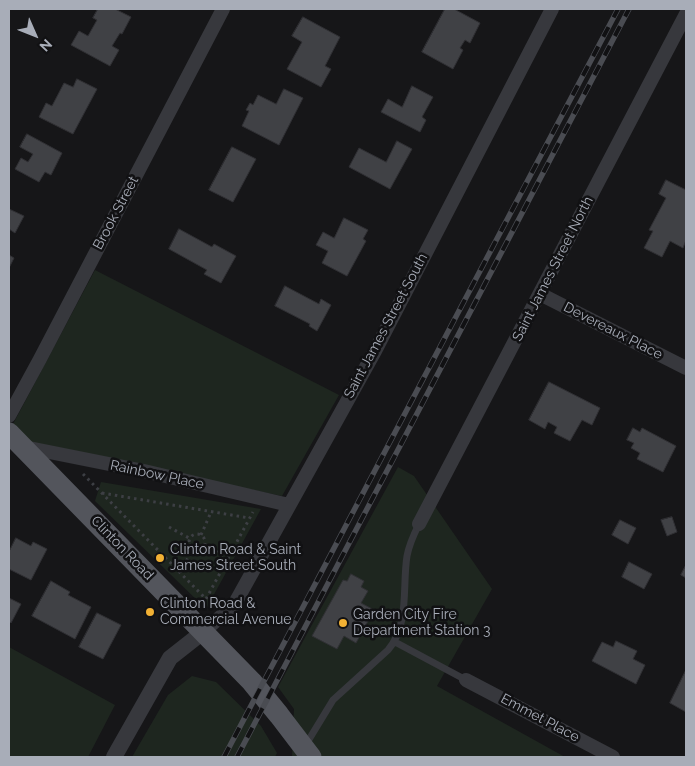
<!DOCTYPE html>
<html>
<head>
<meta charset="utf-8">
<style>
	body { margin:0 }
	#map { position:relative; width:695px; height:766px; overflow:hidden; background:#161618; font-family:Raleway,sans-serif }
	canvas { display:block }
	.frame { position:absolute; inset:0; border:10px solid #a8adb8; pointer-events:none }
	.north { position:absolute; left:10px; top:10px; width:50px; height:50px; -webkit-text-stroke:4px #111113; paint-order:stroke; rotate:134deg; font-size:14px; font-weight:700; line-height:20px; text-align:center; color:#a8adb8 }
	.north::after { content:''; display:block; margin:auto; width:18px; height:22px; background:#a8adb8; clip-path:polygon(50% 0,100% 100%,50% 72%,0 100%) }
</style>
</head>
<body>
<div id="map">
<canvas width="695" height="766"></canvas>
<div class="frame"></div>
<div class="north">N</div>
</div>
<script>
const c = document.querySelector('canvas').getContext('2d');
c.lineJoin = 'round';
function fillPath(path, color) {
  c.fillStyle = color;
  c.fill(path, 'evenodd');
}
function strokePath(path, color, width, dash) {
  c.strokeStyle = color;
  c.lineWidth = width;
  c.lineCap = dash ? 'butt' : 'round';
  c.setLineDash(dash || []);
  c.stroke(path);
}
function label(font, color, halo, rows, align = 'center') {
  c.font = font + ' Raleway,sans-serif';
  c.lineWidth = 5;
  c.setLineDash([]);
  c.textBaseline = 'middle';
  c.strokeStyle = halo;
  c.fillStyle = color;
  for (const [text, x, y, turn = 0] of rows) {
    c.save();
    c.translate(x, y);
    c.rotate((+turn || 0) * Math.PI / 180);
    c.textAlign = isNaN(turn) ? turn : align;
    if (halo) c.strokeText(text, 0, 0);
    c.fillText(text, 0, 0);
    c.restore();
  }
}
fillPath(new Path2D(`
	M95 270 339 395 282 496 26 443 12 426Z
	M398 467 414 476 492 589 437 686 565 757H292L294 709 278 687Z
	M101 482 261 509 206 609 95 501Z
	M9 647 115 705 88 757H9Z
	M192 676 216 682 261 726 277 753 275 757H132L168 695Z`), '#1e261f');
const building = new Path2D(`
	M98 9H115L131 17 122 34 120 33 112 46 119 50 110 66 71 45 79 31 88 36 97 20 93 18Z
	M445 9H454L480 23 470 43 465 40 460 48 463 50 453 69 422 52Z
	M303 17 340 37 325 66 331 69 321 87 287 69 302 42 292 36Z
	M77 79 97 89 73 134 39 117 46 103 52 106 64 83 73 87Z
	M412 86 433 97 422 117 426 120 420 132 381 112 388 99 402 107Z
	M284 89 303 98 279 145 242 126 249 111 246 110 250 103 253 105 258 95 276 104Z
	M27 134 62 153 51 175 45 172 39 182 15 169 21 158 28 162 33 154 20 147Z
	M397 141 412 149 390 189 349 167 359 148 386 162Z
	M232 147 256 159 233 202 209 190Z
	M666 180 686 190V240L683 248 670 241 662 257 644 248 653 231 649 230 666 198 659 194Z
	M9 209 24 216 15 233 9 229Z
	M344 218 368 230 363 239 366 241 347 276 322 263 328 251 316 245 323 232 334 238Z
	M179 229 212 247 214 244 236 256 221 283 204 274 207 270 169 249Z
	M9 255 14 258 9 268Z
	M285 286 319 304 321 299 331 305 317 331 309 326 310 324 275 306Z
	M549 382 600 408 592 425 582 420 570 441 554 433 557 427 548 422 545 429 529 420Z
	M633 428 640 432 642 428 676 446 663 472 637 459 640 453 631 448 634 443 627 440Z
	M672 517 677 532 667 536 661 520Z
	M620 520 636 528 628 544 612 535Z
	M16 538 31 546 33 542 47 549 31 580 9 569V552Z
	M629 562 652 574 644 589 622 577Z
	M686 565V578L681 575Z
	M351 574 364 581 361 587 368 591 361 603 374 610 356 643 344 636 337 649 312 636 343 580 347 581Z
	M51 581 70 592 68 595 91 607 75 639 32 616Z
	M9 598 21 604 11 623 9 621Z
	M97 613 121 625 103 659 79 647Z
	M616 641 637 651 633 659 645 665 636 684 592 661 602 642 613 647Z
	M686 670V712L670 703Z`);
fillPath(building, '#404145');
strokePath(building, '#303034', 1);
strokePath(new Path2D(`
	M83 474 206 599 253 512
	M102 493 249 518
	M169 527 189 538
	M189 542a8 8 0 1 1 16 0a8 8 0 1 1-16 0Z
	M201 535 211 512
	M204 545 228 558
	M180 572 193 549`), '#3d3f44', 3, [2.5, 4]);
strokePath(new Path2D(`
	M395 642 466 680
	M305 746 333 700 388 650C410 624 402 587 407 556 409 545 414 534 419 524`), '#37383d', 7);
strokePath(new Path2D(`
	M540 294 686 368
	M9 416 40 359 223 9
	M24 447 144 471 289 505
	M419 524 686 14
	M203 632 234 605 375 351 552 9
	M466 680 613 757`), '#37383d', 14);
strokePath(new Path2D(`
	M114 757 170 658 203 632`), '#37383d', 16);
strokePath(new Path2D(`
	M9 433 252 682 279 715 311 757`), '#53555c', 21);
const rail = new Path2D(`
	M224 757 618 9
	M237 757 629 9`);
strokePath(rail, '#4a4c52', 5.5);
strokePath(rail, '#111113', 4, [11]);
for (const [x, y, r, color] of [
	[160,558,5,"#f2b134"],
	[150,612,5,"#f2b134"],
	[343,623,5,"#f2b134"]
]) {
  const dot = new Path2D();
  dot.arc(x, y, r, 0, 2 * Math.PI);
  c.fillStyle = color;
  c.fill(dot);
  strokePath(dot, '#111113', 2);
}
label('14px', '#a8adb8', '#111113', [
	["Brook Street",116,213,-62],
	["Saint James Street North",553,269,-63],
	["Saint James Street South",386,326,-62],
	["Devereaux Place",613,331,27],
	["Rainbow Place",157,475,12],
	["Clinton Road",122,548,46],
	["Emmet Place",540,718,28]
]);
label('14px', '#a8adb8', '#111113', [
	["Clinton Road & Saint",170,550],
	["James Street South",170,566],
	["Clinton Road &",160,604],
	["Commercial Avenue",160,620],
	["Garden City Fire",353,615],
	["Department Station 3",353,631]
], 'left');
</script>
</body>
</html>
